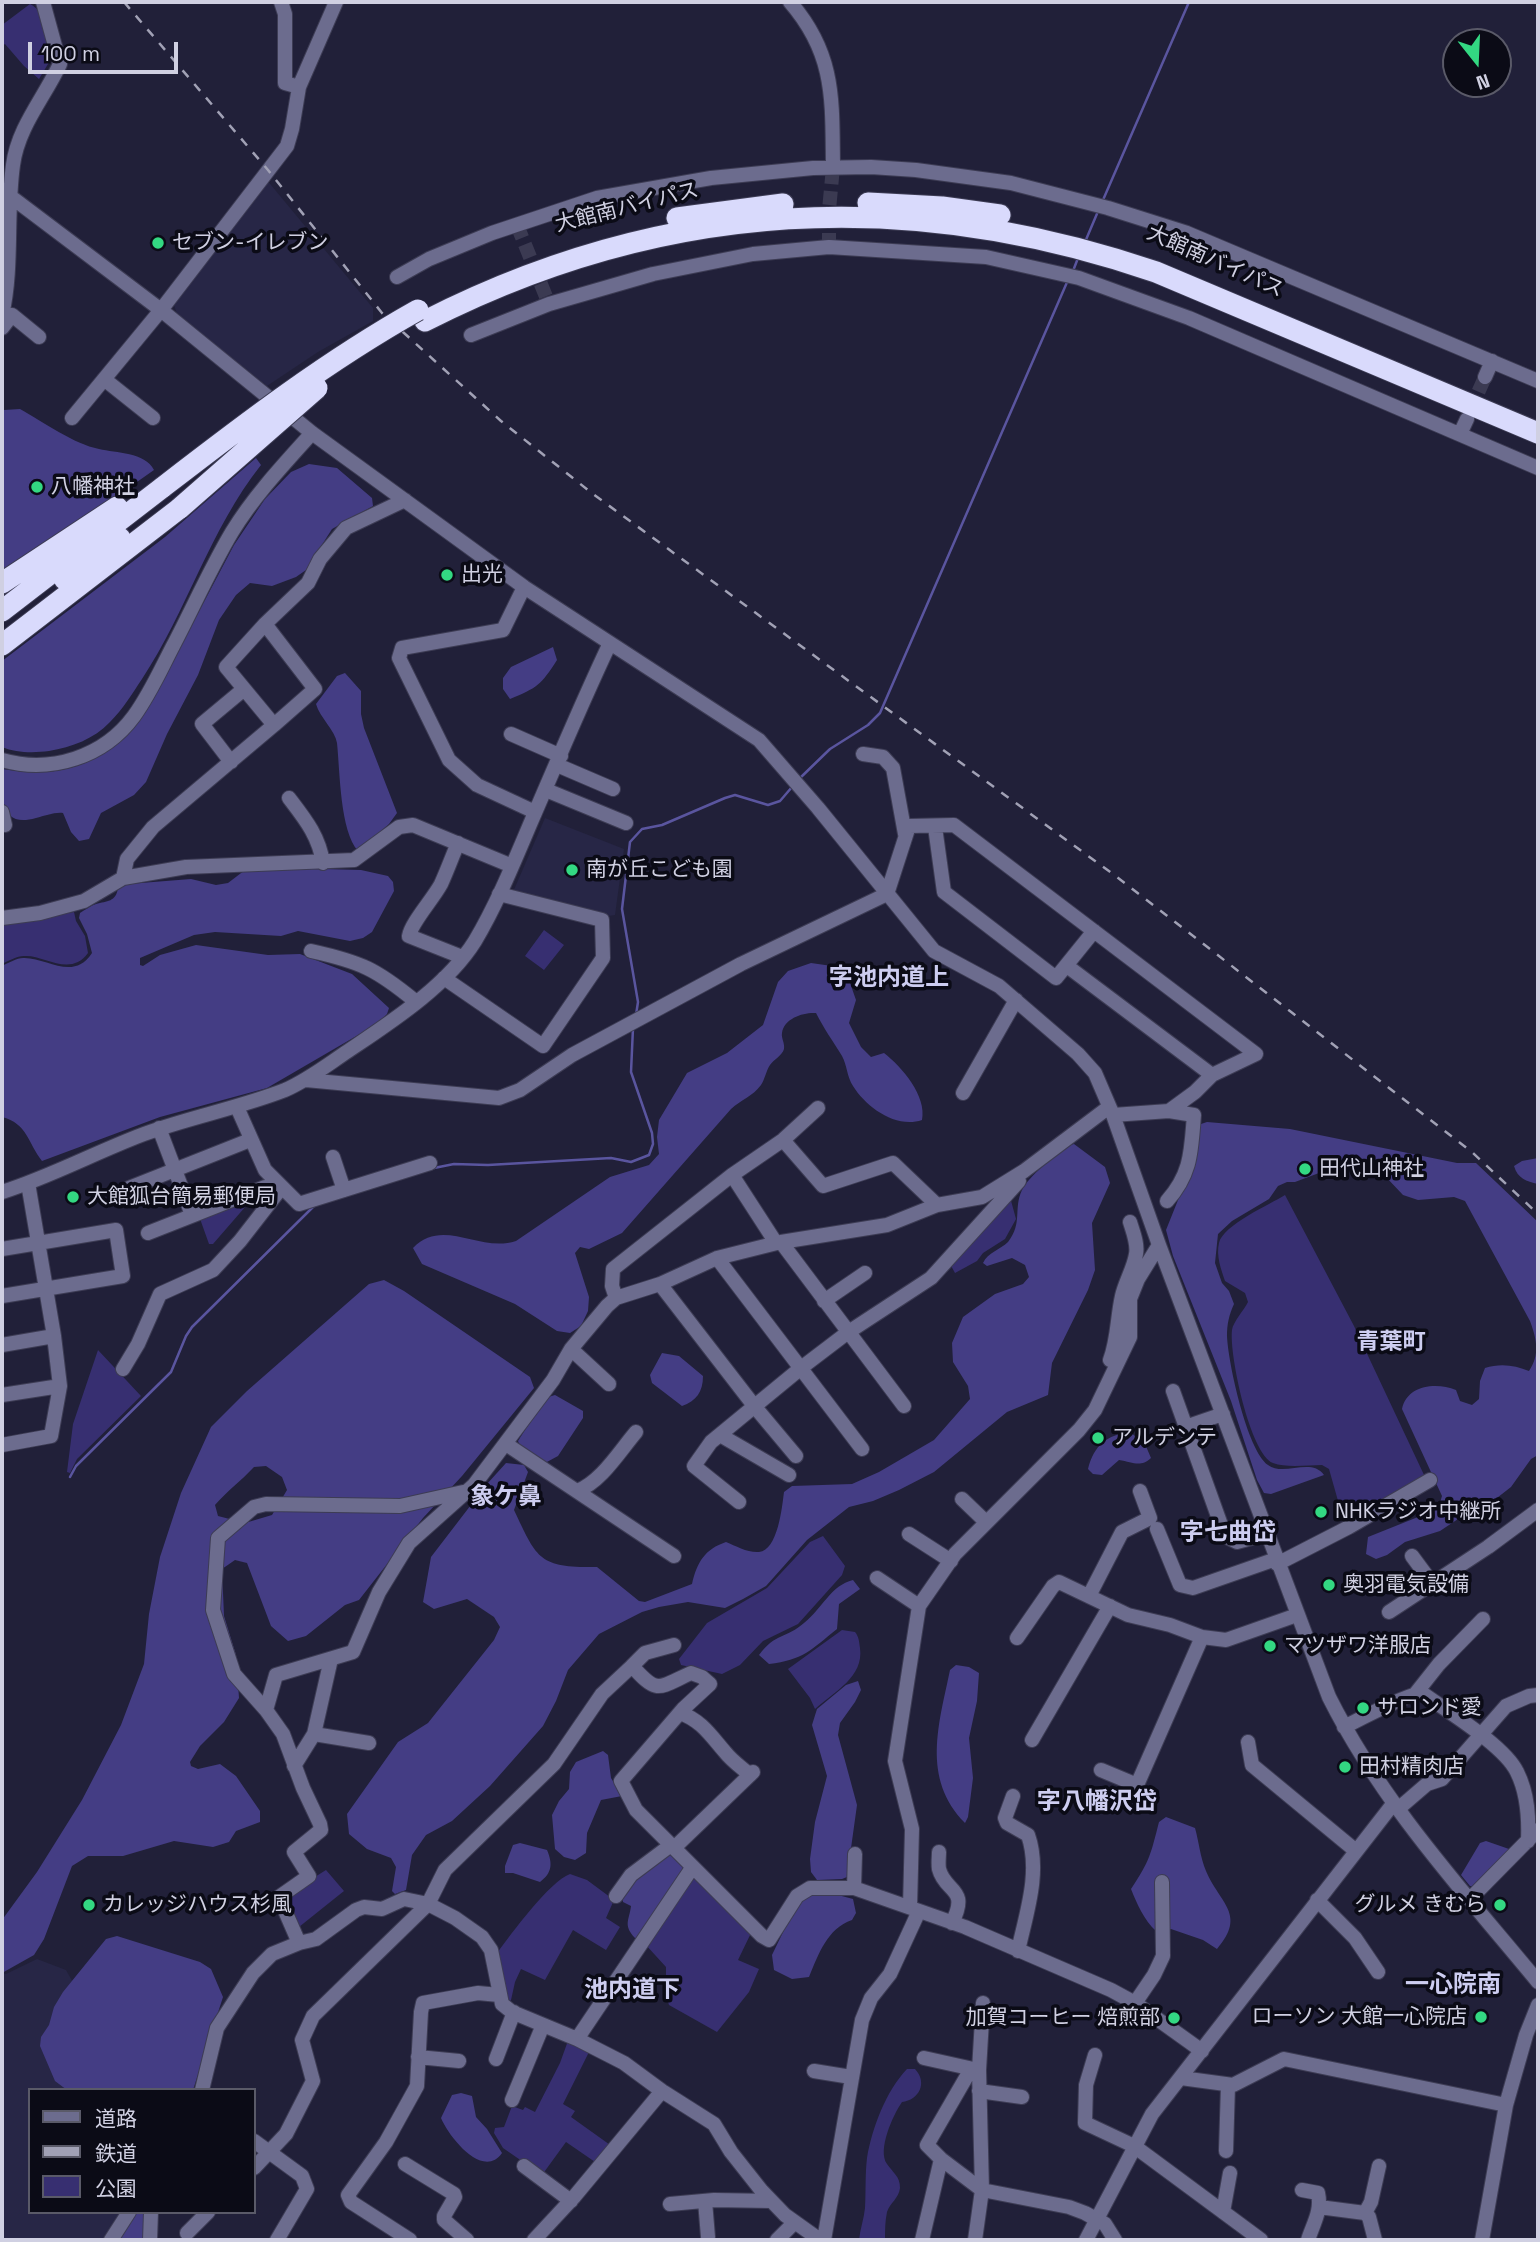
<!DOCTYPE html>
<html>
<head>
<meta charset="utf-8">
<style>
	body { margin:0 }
	#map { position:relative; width:1540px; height:2242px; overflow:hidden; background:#212039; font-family:"Space Grotesk","Noto Sans JP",sans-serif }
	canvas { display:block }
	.frame { position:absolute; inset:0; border:4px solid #d0d0e2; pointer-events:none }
	.legend { position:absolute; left:28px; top:2088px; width:228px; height:126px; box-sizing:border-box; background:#0b0b16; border:2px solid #5a5a68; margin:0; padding:9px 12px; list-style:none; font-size:21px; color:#d0d0e2 }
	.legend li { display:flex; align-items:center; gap:14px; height:35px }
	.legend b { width:35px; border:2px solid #5a5a68 }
	.north { position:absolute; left:1442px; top:28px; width:70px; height:70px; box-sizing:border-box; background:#0b0b16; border:2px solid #5a5a68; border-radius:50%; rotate:162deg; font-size:19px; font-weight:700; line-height:28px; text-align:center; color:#d0d0e2 }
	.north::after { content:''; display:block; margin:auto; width:24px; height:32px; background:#33d882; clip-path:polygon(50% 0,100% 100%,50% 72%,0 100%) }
	.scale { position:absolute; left:28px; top:42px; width:150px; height:32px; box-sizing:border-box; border:4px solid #d0d0e2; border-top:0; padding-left:9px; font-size:21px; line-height:24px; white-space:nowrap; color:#d0d0e2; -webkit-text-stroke:5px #0b0b16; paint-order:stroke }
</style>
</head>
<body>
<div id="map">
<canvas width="1540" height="2242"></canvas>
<div class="frame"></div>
<ul class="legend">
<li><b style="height:9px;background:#6c6c8e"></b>道路</li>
<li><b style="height:9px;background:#a1a1b5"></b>鉄道</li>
<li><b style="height:19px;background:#372f71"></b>公園</li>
</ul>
<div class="north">N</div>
<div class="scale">100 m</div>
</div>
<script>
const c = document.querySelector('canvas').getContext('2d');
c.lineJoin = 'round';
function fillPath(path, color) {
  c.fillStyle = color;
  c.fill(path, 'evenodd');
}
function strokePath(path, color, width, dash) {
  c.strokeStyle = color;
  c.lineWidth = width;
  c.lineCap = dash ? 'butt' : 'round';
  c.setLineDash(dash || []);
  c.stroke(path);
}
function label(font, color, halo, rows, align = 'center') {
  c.font = font + ' "Space Grotesk","Noto Sans JP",sans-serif';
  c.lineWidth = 7;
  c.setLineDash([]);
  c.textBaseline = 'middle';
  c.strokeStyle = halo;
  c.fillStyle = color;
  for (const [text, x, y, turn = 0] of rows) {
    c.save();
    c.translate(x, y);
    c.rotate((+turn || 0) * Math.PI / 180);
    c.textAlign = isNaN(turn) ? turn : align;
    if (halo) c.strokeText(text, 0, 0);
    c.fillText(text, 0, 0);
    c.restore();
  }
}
fillPath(new Path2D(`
	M266 179 373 308V321L318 352 267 386 178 317 174 305Z
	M545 818 624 849 615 915 608 916 513 892Z
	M37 1959 66 1970 75 1986 117 2090H30V2212H124L105 2240H2V1973L6 1974Z`), '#272646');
fillPath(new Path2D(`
	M30 4C47 13 50 37 54 54L39 79 24 66 5 44 2 46V25Z
	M74 912 76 921 85 936 88 953C70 978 43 954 24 956 17 956 8 961 2 964V923Z
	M544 930 564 945 544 970 525 956Z
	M259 1191 213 1244H209L199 1216Z
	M1285 1195 1354 1326 1425 1477 1344 1522 1329 1469 1322 1465C1308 1465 1286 1468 1273 1463 1250 1454 1229 1354 1232 1330 1233 1322 1244 1310 1248 1302L1245 1293 1225 1281C1221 1269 1216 1256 1219 1243 1223 1225 1269 1205 1285 1195Z
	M1010 1197 1016 1219 1005 1239 983 1253 977 1261 955 1273 949 1262Z
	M98 1350 141 1396 77 1459 70 1473 67 1472 73 1424Z
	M823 1536 845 1566 842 1575 798 1624 763 1641 740 1665 722 1674 681 1665 679 1659 707 1623 767 1588 810 1542Z
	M842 1630 855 1632C859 1637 859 1641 860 1648 864 1677 835 1691 815 1709L810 1698 788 1669Z
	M326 1870 344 1891 299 1927 285 1901 286 1895Z
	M570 1874 587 1880 614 1900 606 1918 620 1927 606 1950 573 1930 545 1980 521 1969 515 1982 511 2000 509 2002 497 1953C512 1933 549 1882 570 1874Z
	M691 1877H695L752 1931 738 1960 759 1969 749 1992 717 2032 669 2005 666 1995V1967L645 1944Z
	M569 2038 590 2050 563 2104 575 2111 571 2117 613 2147 598 2164 566 2142 542 2175 503 2148 494 2133 495 2128 504 2127 512 2106 523 2110 525 2107 535 2112 560 2063Z
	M907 2069H915C928 2083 919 2100 902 2102 893 2115 877 2150 887 2164 893 2173 900 2176 900 2188 899 2198 890 2203 887 2212 885 2221 885 2231 885 2240H859C860 2229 864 2219 865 2208 866 2191 865 2175 867 2158 872 2128 886 2091 907 2069Z`), '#372f71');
fillPath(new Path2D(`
	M20 409C43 422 74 444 99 449 116 453 145 452 154 470L50 543 2 573V412L4 410Z
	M256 458 261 465C210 529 187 611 142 679 132 694 123 709 110 722 94 739 72 747 49 751 34 753 16 753 2 747V661L165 537Z
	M309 464 337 468 372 498 373 506 332 529 306 570 296 577 272 586 250 583 236 595 219 620 198 675 167 734 146 782 134 795 101 813 89 839 79 841 71 832 63 813C54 812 45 816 36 818 0 828 2 799 2 769 68 780 109 762 148 708L234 545 265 499 291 472Z
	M553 647 557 660C541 685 537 688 510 699L503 689V678L511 667Z
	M345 673 361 691V714L364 728 397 813 389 824 358 851C340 831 340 772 337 743 335 730 320 718 316 704L337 676Z
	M249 867 361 870 388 876 393 882 394 891 372 932 363 938 350 941 298 931 281 936 215 932 194 935 140 958V965L143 966 160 955 196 945 268 955 300 954 352 974 389 1008 387 1014 377 1024 267 1088 160 1117 42 1161C28 1143 27 1123 2 1117V966C8 963 17 958 23 958 47 957 73 982 92 953L87 934 79 918 80 913C85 910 90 906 96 904 107 901 116 902 118 888L128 884 191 879 216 885 228 883Z
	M811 963 832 966 849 980 856 1000 849 1023 861 1047 871 1057 884 1053C902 1067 927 1096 922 1120 896 1129 866 1107 853 1086 847 1077 847 1065 842 1056 833 1041 824 1029 816 1013 804 1012 784 1018 782 1033 781 1038 785 1043 784 1049 782 1056 774 1059 770 1065 766 1071 765 1079 761 1085 753 1096 741 1100 731 1109L622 1233 589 1249 580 1247 575 1253 589 1297 588 1311 581 1326 570 1333 557 1331 515 1304 422 1264 413 1248C443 1217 479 1253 516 1241L610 1177 649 1165 659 1154 657 1137 659 1120 687 1073 727 1053 763 1025 778 982 788 971Z
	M1207 1122 1290 1129 1457 1163H1476L1538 1222V1455L1531 1459 1511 1487 1484 1508 1461 1517 1440 1531 1405 1542 1387 1555 1376 1559 1366 1554 1368 1537 1438 1509 1442 1496 1402 1409C1407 1385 1436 1382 1456 1390L1460 1401 1472 1405 1479 1399 1480 1381 1485 1368C1500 1363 1515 1365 1529 1371 1540 1355 1537 1340 1530 1321L1465 1201 1454 1197 1418 1200 1403 1195 1385 1176 1375 1169 1335 1167 1295 1182H1287L1278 1186 1269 1199 1232 1221 1218 1234 1215 1263 1222 1283 1229 1291 1234 1304C1229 1315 1227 1324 1227 1336 1228 1362 1247 1450 1268 1465 1284 1477 1311 1457 1324 1475L1271 1494 1264 1493 1257 1480 1231 1401 1173 1256 1166 1230 1186 1180 1192 1127Z
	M1074 1144 1105 1167 1110 1183 1092 1223 1095 1270 1088 1290 1052 1363 1048 1395 1007 1412 934 1472 899 1490 873 1501 849 1507 807 1540 766 1586 743 1599 725 1608 688 1602 659 1607 642 1612 599 1634 568 1670 556 1701 543 1726 490 1786 452 1821 426 1835 412 1855 406 1890 395 1894 392 1891 396 1867 391 1858 367 1849 349 1834 347 1814 398 1742 428 1723 494 1640 500 1627 494 1617 467 1599 434 1609 423 1602 431 1557 487 1484 506 1463 524 1465 528 1472 514 1510C537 1559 539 1568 597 1567L639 1601 645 1602 692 1584C697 1562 705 1549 726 1542 736 1546 748 1553 759 1552 778 1550 782 1507 784 1492L792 1486 852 1484 879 1472 934 1440 970 1399 968 1386 953 1362 952 1343 963 1317 995 1294 1023 1284 1029 1277 1025 1265 1012 1258 987 1266 983 1263C988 1252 1000 1250 1008 1242 1023 1223 1013 1209 1022 1190 1029 1176 1053 1158 1065 1146Z
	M1538 1158V1184C1526 1181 1518 1179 1514 1166L1522 1161Z
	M384 1280 404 1291 530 1377 534 1388 462 1476 423 1518 359 1600 345 1605 306 1636 288 1641 271 1626 247 1563 235 1560 222 1569 224 1616 236 1655 239 1698 224 1722 200 1746 190 1762 191 1766 198 1769 220 1764 236 1776 260 1811V1822L236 1831 229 1842 213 1847 174 1841 123 1856H88L72 1866 44 1939 34 1955 2 1973V1920L37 1872 82 1800 121 1725 144 1664 149 1614 160 1557 181 1493 211 1427 247 1391 369 1284ZM266 1466 282 1477 287 1490 272 1515 245 1523 218 1516 215 1505C227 1491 241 1481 254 1467Z
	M662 1353 679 1356 703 1376C703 1392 696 1401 682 1406L652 1383 650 1375Z
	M555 1395 583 1411V1418L558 1456 545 1463 522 1451 518 1441 545 1398Z
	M1130 1432 1145 1444 1151 1458C1140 1468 1133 1462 1119 1460L1102 1475 1093 1474 1088 1469C1094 1445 1107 1435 1130 1432Z
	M853 1580 860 1589 839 1604 837 1629C811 1650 803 1660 769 1664L759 1655C775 1633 787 1638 804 1623 822 1609 831 1585 853 1580Z
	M956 1665 969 1667 979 1673 977 1701 969 1738 973 1778 968 1817 965 1823C921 1778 939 1724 950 1670Z
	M858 1681 861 1690 855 1702 840 1723 838 1735 857 1805 847 1877 842 1879 817 1880 811 1872 810 1859 815 1822 827 1776 812 1725 817 1709 846 1685Z
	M603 1751 608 1755 611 1778 622 1796 601 1800 587 1833 586 1853 575 1860 564 1857 555 1849 552 1815 559 1801 569 1789 570 1772 576 1762Z
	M1166 1817 1195 1828C1199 1842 1200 1857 1206 1871 1220 1904 1247 1914 1217 1949L1203 1940 1171 1929 1156 1931C1144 1920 1137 1904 1131 1889 1150 1861 1151 1853 1159 1822Z
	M1486 1841 1509 1849 1510 1854 1475 1887 1470 1886 1461 1875 1480 1843Z
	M520 1843 547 1850C553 1864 552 1873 540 1882L513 1873H505V1866L513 1845Z
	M667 1853 674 1855 686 1870 642 1937 635 1938C623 1925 629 1921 631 1906L623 1902C619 1881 653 1864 667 1853Z
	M838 1895 853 1899 856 1913 852 1920C827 1929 819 1953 809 1977L792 1979 774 1970 772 1955 796 1905 806 1896Z
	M117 1936 200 1962 211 1969 223 1997 193 2090H67L55 2081 40 2046 41 2037 49 2025 54 2007 63 1992 106 1939Z
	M461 2093 472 2096 476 2117 487 2129 502 2153C483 2180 449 2137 441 2118L452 2095Z
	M132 2212H148L146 2240H113Z`), '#443d84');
strokePath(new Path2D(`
	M1103 200 1189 2
	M1085 242 1099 209
	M1073 271 1078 258
	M799 779 830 749 868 725 880 713 1068 280
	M636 1015 638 1002 622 909 630 842 642 829 662 825 725 798 735 795 768 805 780 801 792 787
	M434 1168 454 1164 488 1165 611 1158 631 1162 649 1155 653 1144 652 1133 631 1072 633 1028
	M70 1477 76 1466 171 1372 186 1336 192 1327 314 1206`), '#5a559f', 2.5);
strokePath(new Path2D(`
	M517 225 549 304
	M829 247V210L833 167
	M1470 411 1485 377`), '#3b3a52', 14, [14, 7]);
const minor = new Path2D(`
	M281 2 285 14V83L299 87
	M790 2C836 55 832 101 833 167
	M2 190 161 310 312 433 524 587 759 740 818 808 934 951 999 986 1078 1054 1095 1073 1113 1115 1159 1245 1329 1697C1382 1803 1463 1891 1538 1982
	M397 277 429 259 492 233 597 198 711 178 813 168 871 167 916 170 1011 183 1108 208 1187 233 1538 381
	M2 315C13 267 6 215 13 165 18 127 44 98 60 64L43 2
	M2 328 12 315 39 337
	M471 335 549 304 653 274 753 254 829 247 986 257 1079 278 1189 318 1538 468
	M1485 377 1492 361
	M104 379 153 418
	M72 418 161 310 287 146 292 129 299 87 336 2
	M1460 434 1467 419
	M524 587 503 630 402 648 399 658 449 760 477 785 535 812
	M265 624 315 689 274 725
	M511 734 561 756
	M863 754 883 757 893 768 905 834
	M2 760C51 774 104 757 134 716 150 694 161 669 173 646 193 608 210 569 232 532 254 496 284 464 312 433
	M231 762 202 724 244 689
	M557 765 613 789
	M546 790 626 823
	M289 798C305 819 319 836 323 863
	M2 812 5 825
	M935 827 944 892 1056 978 1094 931
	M458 843C452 857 447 871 441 884 433 899 411 923 409 936L462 957
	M123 878 127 859 153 827 274 725 226 667 265 624 308 583 320 559 346 528 405 500
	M887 894 909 826 954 825 1256 1054 1212 1075 1195 1092 1169 1111
	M2 918 40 913 84 901 123 878 186 867 354 860 399 827 413 825 512 866
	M311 951C361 962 376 969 415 1001
	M1067 966 1212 1075
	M444 978 543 1046 603 958 602 920 499 894
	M306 1080 499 1098 520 1090 572 1055 741 964 887 894
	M963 1093 1016 1000
	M1113 1115 1169 1111 1194 1115C1191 1150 1192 1173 1167 1201
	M159 1128 192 1215
	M783 1140 823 1186 893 1163 937 1205
	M333 1157 344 1190
	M732 1175 776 1243
	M282 1187 299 1204 430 1163
	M129 1188 245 1142
	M2 1192C50 1177 96 1152 144 1134 190 1117 239 1108 285 1090 308 1080 327 1065 348 1051 391 1022 447 986 475 941 497 904 514 862 531 822 557 762 582 702 610 643
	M148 1233 265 1187
	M781 1242 904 1406
	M2 1249 116 1230 123 1276 2 1296
	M717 1258 862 1449
	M660 1284 755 1407 796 1456
	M616 1298 612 1286 613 1269 732 1175 783 1140 818 1108
	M824 1301 865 1273
	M2 1345 54 1336
	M571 1349 609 1384
	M1110 1360C1118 1339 1117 1318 1122 1296 1125 1282 1134 1268 1136 1254 1138 1244 1133 1232 1130 1222
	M123 1369 138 1344 160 1294 213 1270 240 1241 282 1187 265 1170 237 1107
	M1173 1391 1225 1536 1237 1542 1266 1534
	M2 1395 60 1386
	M1185 1427 1223 1414
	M720 1435 789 1475
	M506 1444 674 1556
	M2 1445 51 1436 60 1386 54 1336 28 1183
	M577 1491C601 1482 619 1452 636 1432
	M962 1499 986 1522
	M739 1502 694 1466 711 1442 801 1368 847 1333 931 1278 1019 1181
	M1157 1529 1180 1585 1193 1588 1276 1559
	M909 1534 951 1561
	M1412 1556 1432 1583
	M1277 1564 1349 1527 1430 1480
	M877 1578 919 1606
	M1089 1596 1122 1532 1150 1518 1140 1491
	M1389 1612 1488 1547 1538 1510
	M1017 1638 1053 1586 1059 1582 1128 1615 1170 1625 1202 1637 1226 1640 1297 1615
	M632 1666 645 1653 674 1645
	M1416 1693 1439 1664 1483 1619
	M266 1710 276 1675 353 1652 379 1592 409 1543 474 1485 553 1380 571 1349 607 1306 616 1298 660 1284 717 1258 781 1242 887 1225 937 1205 982 1197 1024 1171 1109 1107
	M680 1713C701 1720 711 1736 725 1752 732 1761 741 1767 750 1775
	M1344 1727C1358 1720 1409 1693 1422 1693 1447 1711 1505 1746 1517 1772 1528 1794 1529 1818 1528 1841
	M314 1734 369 1743
	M1032 1740 1110 1606
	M1248 1742 1252 1765 1356 1851
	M294 1766 314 1734 331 1659
	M1101 1770 1137 1785 1202 1637
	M1013 1796 1005 1818 1007 1823 1028 1835C1041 1872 1026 1914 1018 1951
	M1398 1809 1427 1784 1442 1779 1506 1706 1529 1696 1538 1695
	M674 1848 753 1772
	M939 1852C939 1857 938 1863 939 1869 945 1893 970 1887 952 1923
	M854 1888 855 1854
	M616 1896 631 1875 671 1845
	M1470 1899 1538 1830
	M1317 1900 1355 1938 1378 1972
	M910 1907 912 1829 895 1761 919 1606 955 1554 1079 1430 1095 1410 1130 1337V1299L1138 1279 1159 1245
	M299 1943 279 1897 309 1876 294 1852 321 1830 320 1824 303 1788 283 1734 266 1710 234 1674 213 1610 218 1538 254 1507 266 1504 400 1506 463 1492
	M1135 2003 1154 1975 1163 1956 1162 1882
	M577 2039 692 1868
	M1095 2055 1086 2085 1085 2123 1134 2146 1261 2240
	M418 2057 459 2061
	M924 2058 978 2070
	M496 2059 514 2012
	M971 2069 927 2145 941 2159 982 2190 1069 2207 1085 2213 1105 2224 1115 2240
	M814 2071 851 2077
	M1181 2078 1233 2085 1284 2059 1506 2105
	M202 2090 217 2028 253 1973 272 1954 299 1943 316 1939 356 1910 364 1907 382 1909 404 1899 428 1904 455 1918 482 1937 491 1950 502 2004 512 2012 577 2039 624 2063 662 2091 714 2124 731 2152 761 2190 785 2215 820 2240
	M979 2091 1022 2097
	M512 2100 543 2025
	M254 2141 302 2176 307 2189 277 2240
	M1226 2151 1228 2085
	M405 2164 454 2194 455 2197 444 2216V2220L467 2240
	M524 2166 571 2201
	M254 2168 286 2134 313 2081 302 2040 313 2016 428 1904 445 1870 554 1764 602 1694 632 1666C658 1695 658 1688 691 1673L702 1677 710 1684 683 1709 621 1781 636 1810 762 1936 769 1940 797 1896 810 1888H854L965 1927 1111 1990 1135 2003 1202 2051
	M1302 2190 1318 2193C1322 2211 1313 2224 1308 2240
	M705 2201 708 2237
	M670 2204 714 2200 771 2201
	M1319 2207 1365 2213 1369 2217 1375 2240
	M1223 2212 1230 2173
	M1365 2213 1371 2202 1379 2166
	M187 2233 208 2212
	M111 2240 129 2212
	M150 2240 151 2212
	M410 2240 351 2202 348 2195 386 2142 417 2086 421 2012 423 2003 478 1993 499 1995
	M534 2240 574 2197 662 2091
	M777 2240 795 2222
	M824 2240 862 2020 871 1998 890 1974 919 1911
	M922 2240 941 2159
	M975 2240 982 2190 979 2070 983 2003
	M1086 2240 1152 2114 1393 1804
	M1482 2240 1506 2105 1526 2035 1538 2005`);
const highway = new Path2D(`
	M868 203 942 207 1000 215
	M677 218 783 204
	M425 321C662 200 905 186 1156 272L1538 433
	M65 580 120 538
	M2 583 117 507
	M2 611 163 487
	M2 645 180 508`);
strokePath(minor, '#3d3c54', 16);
strokePath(highway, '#3d3c54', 23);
strokePath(minor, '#6c6c8e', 14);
strokePath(highway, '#d9dafc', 21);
strokePath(new Path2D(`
	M124 2 268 170 382 313 501 421 593 494 1117 877 1473 1153 1538 1214`), '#a1a1b5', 2.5, [9, 9]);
const highwayBridge = new Path2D(`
	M163 487C246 423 327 361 418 310
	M180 508 317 388`);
strokePath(highwayBridge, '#3d3c54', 23, []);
strokePath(highwayBridge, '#d9dafc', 21);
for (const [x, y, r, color] of [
	[158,243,7,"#33d882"],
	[37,487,7,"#33d882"],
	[447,575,7,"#33d882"],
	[572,870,7,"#33d882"],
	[1305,1169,7,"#33d882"],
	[73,1197,7,"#33d882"],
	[1098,1438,7,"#33d882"],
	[1321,1512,7,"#33d882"],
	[1329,1585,7,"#33d882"],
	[1270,1646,7,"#33d882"],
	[1363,1708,7,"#33d882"],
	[1345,1767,7,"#33d882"],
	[89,1905,7,"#33d882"],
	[1500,1905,7,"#33d882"],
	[1481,2017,7,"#33d882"],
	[1174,2018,7,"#33d882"]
]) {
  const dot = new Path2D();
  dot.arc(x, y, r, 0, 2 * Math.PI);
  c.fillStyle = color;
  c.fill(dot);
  strokePath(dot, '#0b0b16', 2.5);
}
label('21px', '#d0d0e2', '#0b0b16', [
	["大館南バイパス",627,208,-14],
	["大館南バイパス",1215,262,24]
]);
label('21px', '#d0d0e2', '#0b0b16', [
	["セブン-イレブン",172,243],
	["八幡神社",51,487],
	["出光",461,575],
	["南が丘こども園",586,870],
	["田代山神社",1319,1169],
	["大館狐台簡易郵便局",87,1197],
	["アルデンテ",1112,1438],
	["NHKラジオ中継所",1335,1512],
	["奥羽電気設備",1343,1585],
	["マツザワ洋服店",1284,1646],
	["サロンド愛",1377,1708],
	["田村精肉店",1359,1767],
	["カレッジハウス杉風",103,1905],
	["グルメ きむら",1486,1905,"right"],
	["ローソン 大館一心院店",1467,2017,"right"],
	["加賀コーヒー 焙煎部",1160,2018,"right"]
], 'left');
label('bold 23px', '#cdcdf0', '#0b0b16', [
	["青葉町",1391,1343]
]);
label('bold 24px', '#cdcdf0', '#0b0b16', [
	["字池内道上",889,978],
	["象ケ鼻",506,1497],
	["字七曲岱",1228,1533],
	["字八幡沢岱",1097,1802],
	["一心院南",1453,1985],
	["池内道下",632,1990]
]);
</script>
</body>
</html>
